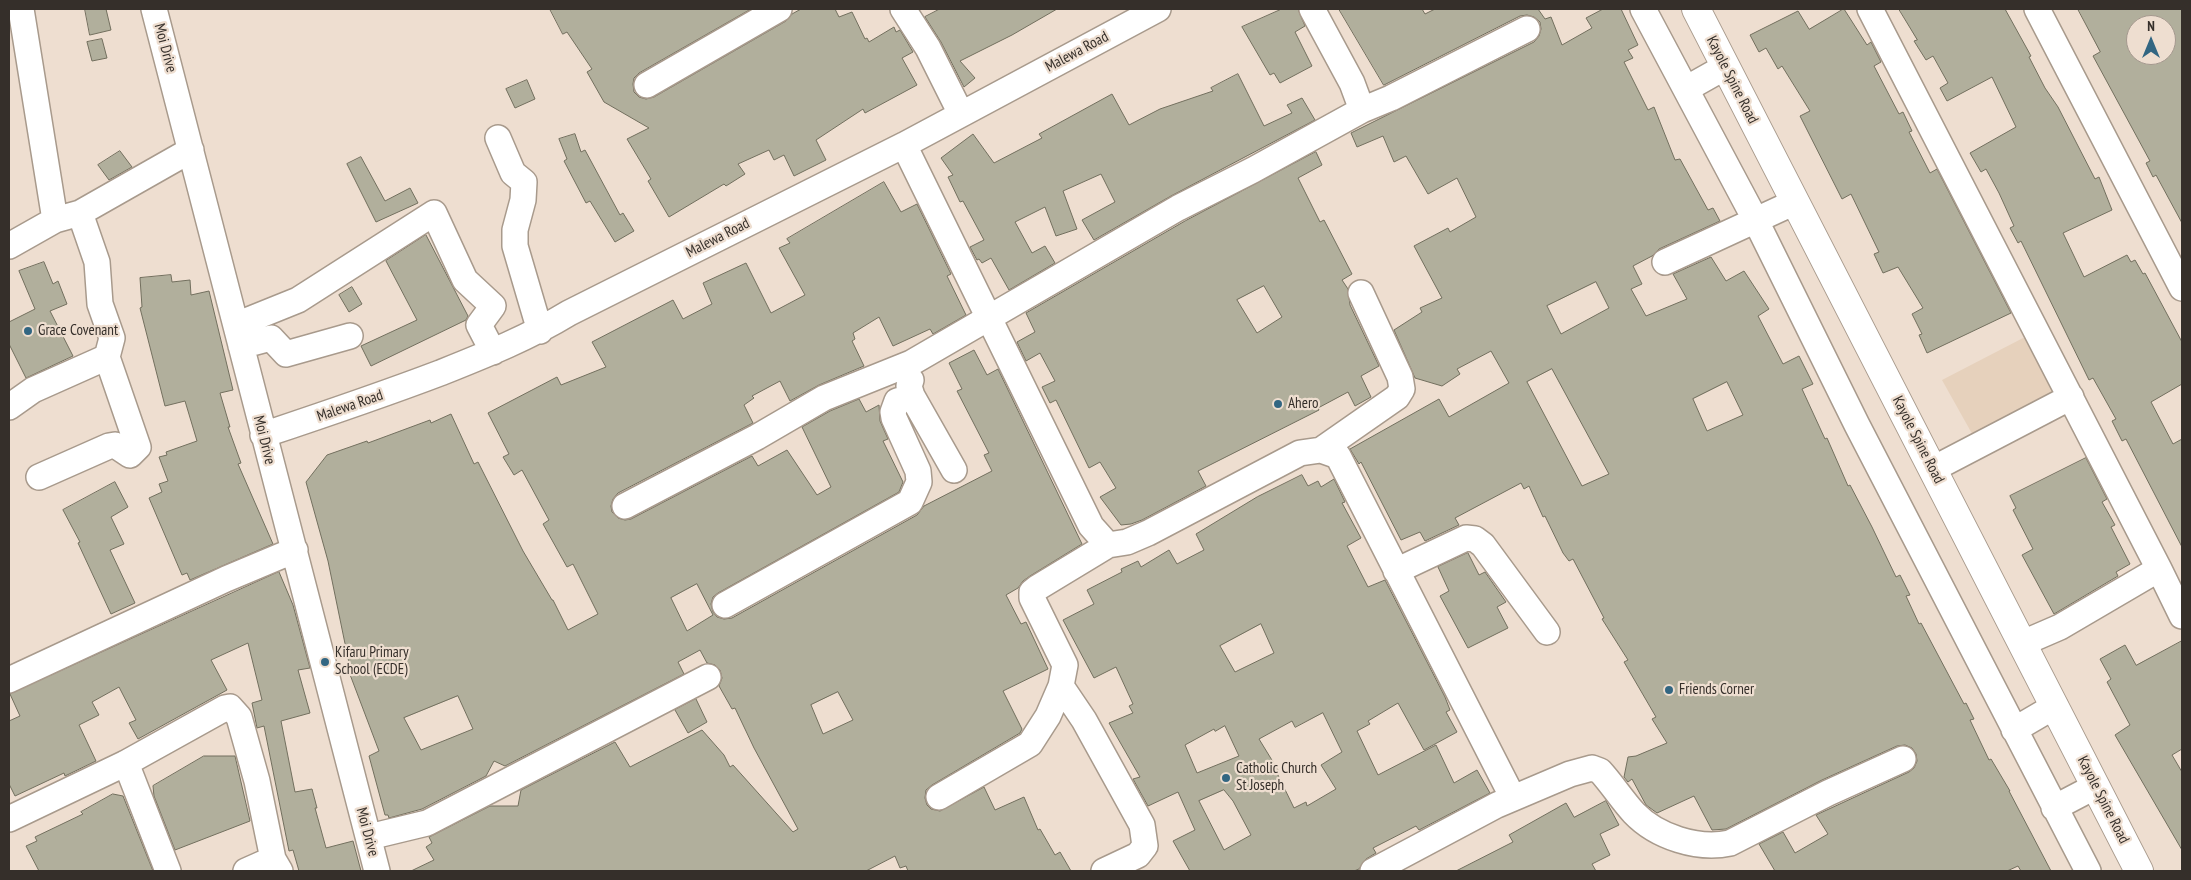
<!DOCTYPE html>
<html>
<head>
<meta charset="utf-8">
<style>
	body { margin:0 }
	#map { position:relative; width:2191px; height:880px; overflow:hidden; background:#eeded0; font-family:"PT Sans Narrow",sans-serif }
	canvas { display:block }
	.frame { position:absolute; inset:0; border:10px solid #352f2a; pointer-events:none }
	.north { position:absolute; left:2126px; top:15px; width:50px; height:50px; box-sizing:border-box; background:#eeded0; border:1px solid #a4988e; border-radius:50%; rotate:0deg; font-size:14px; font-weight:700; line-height:20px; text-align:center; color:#352f2a }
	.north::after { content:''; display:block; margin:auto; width:18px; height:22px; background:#326682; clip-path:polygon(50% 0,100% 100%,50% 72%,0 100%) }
</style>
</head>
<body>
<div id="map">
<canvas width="2191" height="880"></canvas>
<div class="frame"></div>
<div class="north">N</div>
</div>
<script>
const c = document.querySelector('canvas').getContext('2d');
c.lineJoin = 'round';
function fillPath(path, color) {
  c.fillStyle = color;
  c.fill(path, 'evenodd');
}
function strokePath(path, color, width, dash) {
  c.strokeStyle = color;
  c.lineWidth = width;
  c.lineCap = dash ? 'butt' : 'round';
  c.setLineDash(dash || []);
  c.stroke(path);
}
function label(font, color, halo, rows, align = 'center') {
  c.font = font + ' "PT Sans Narrow",sans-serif';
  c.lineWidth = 4.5;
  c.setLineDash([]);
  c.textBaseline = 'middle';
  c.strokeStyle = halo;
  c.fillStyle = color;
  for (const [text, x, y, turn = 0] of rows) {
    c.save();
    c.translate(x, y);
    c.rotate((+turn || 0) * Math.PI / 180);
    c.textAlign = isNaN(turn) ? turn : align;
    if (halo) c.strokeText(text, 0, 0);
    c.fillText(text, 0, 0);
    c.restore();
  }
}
fillPath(new Path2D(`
	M2025 337 2058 394 1975 439 1942 380Z`), '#e6d1bc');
const building = new Path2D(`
	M85 9H106L111 30 90 35Z
	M550 9H751L639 73 634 78 633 84 634 92 639 97 646 99 654 97 786 21 792 14 801 9H835L839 17 852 12 865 39 867 38 869 42 894 27 896 32 900 30 913 52 902 58 917 85 865 113 863 109 816 140 826 160 794 176 784 155 774 160 769 150 738 164 745 174 726 186 724 184 669 217 648 181 651 179 627 139 649 128 604 102 587 72 592 69 567 32 563 34Z
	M940 9H1057L1012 35 960 61 975 78 964 87 941 42 925 17Z
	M1282 9H1298L1305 26 1295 32 1312 66 1280 83 1274 73 1270 75 1242 27Z
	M1339 9H1422L1425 14 1435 9H1538L1545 19 1551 17 1562 45 1592 28 1586 18 1603 9H1621L1638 45 1628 50 1633 58 1624 62 1648 110 1654 107 1675 160 1680 159 1708 210 1713 208 1720 221 1659 249 1652 256 1633 266 1642 284 1631 289 1646 316 1687 299 1673 274 1711 257 1726 281 1744 271 1769 309 1758 316 1783 364 1799 356 1813 384 1802 389 1825 439 1827 438 1848 486 1850 485 1872 527 1896 577 1900 575 1910 595 1906 596 1919 624 1921 623 1964 704 1966 703 1974 719 1970 720 1989 760 1991 759 2010 791H2009L2051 871H2021L2018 866 2007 871H1775L1759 844 1783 832 1795 853 1828 834 1816 815 1909 772 1914 768 1917 761 1916 754 1912 748 1905 745 1897 746 1822 780 1726 829 1712 830 1694 796 1657 813 1646 805 1632 779 1628 782 1624 777 1628 757 1636 756 1667 743 1652 719 1656 717 1624 662 1628 660 1602 619 1604 618 1573 559 1569 561 1563 553 1545 516 1543 517 1529 486 1524 489 1521 483 1455 518 1459 525 1425 541 1420 532 1401 540 1361 462 1359 464 1350 449 1439 399 1449 417 1509 383 1491 351 1457 369 1460 374 1442 386 1415 378 1394 330 1422 312 1420 308 1442 298 1414 246 1448 228 1450 232 1476 217 1457 178 1428 194 1406 156 1394 162 1383 136 1357 147 1351 133 1534 42 1539 36 1541 29 1540 22 1534 17 1527 15 1520 16 1384 85ZM1596 282 1609 308 1561 334 1547 306ZM1552 369 1609 474 1582 486 1527 382ZM1727 382 1743 415 1707 431 1693 399Z
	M1844 9 1867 45 1871 42 1881 62 1874 66 1899 114 1903 112 1912 131 1909 132 1930 173 1937 169 2011 313 1927 353 1919 335 1922 334 1912 314 1923 308 1898 267 1883 273 1874 254 1879 252 1851 194 1842 199 1800 116 1810 111 1782 66 1778 69 1766 48 1759 52 1750 35 1798 11 1809 29Z
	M1899 9H2005L2031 56 2029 57 2045 88 2058 107 2095 179 2099 177 2112 210 2063 233 2064 235 2084 277 2127 255 2131 262 2135 260 2143 274 2145 273 2182 342V384L2151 402 2173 444 2182 439V547L2126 439 2122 441 2112 421 2116 419 2093 378 2089 380 2021 241 2018 243 2010 228 2014 226 1999 193 1986 169 1981 172 1970 153 2016 127 1992 77 1947 101 1940 88 1948 83 1933 56 1926 60 1914 41 1917 40Z
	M2078 9H2182V223L2156 175 2153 177 2146 163 2150 161 2093 56 2100 52ZM2136 25H2166V55H2136Z
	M102 39 107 58 92 61 87 42Z
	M1238 74 1264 126 1292 113 1287 105 1302 98 1315 120 1171 196 1094 240 1082 220 1115 202 1101 174 1063 191 1077 229 1056 236 1045 207 1015 222 1032 253 1045 246 1055 263 1009 290 991 258 982 263 979 259 977 260 970 247 984 240 963 201 960 202 948 177 953 175 941 158 973 134 994 163 1042 138 1039 134 1112 94 1129 125 1160 109 1213 91 1211 88Z
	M527 80 535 99 515 108 506 89Z
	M575 134 581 152 585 150 620 215 623 213 634 231 615 242 590 201 586 203 564 161 567 159 559 139Z
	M120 151 132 167 109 180 98 165Z
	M1316 152 1322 165 1298 178 1320 222 1324 220 1352 274 1342 280 1348 289 1350 305 1379 366 1361 376 1371 397 1355 406 1348 392 1318 408 1319 410 1198 471 1206 486 1142 520 1131 524 1121 525 1100 497 1116 488 1100 462 1089 468 1056 400 1050 403 1042 387 1055 381 1040 353 1026 361 1017 342 1035 332 1026 313 1185 221ZM1264 286 1282 317 1257 333 1237 300Z
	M361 157 385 201 410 188 418 203 376 222 347 164Z
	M884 182 901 212 917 204 951 274 947 276 966 315 933 334 930 329 893 346 879 317 853 333 855 339 852 341 864 366 819 385 790 401 780 381 752 396 754 398 744 405 753 423 618 493 613 499 611 506 612 512 618 518 625 520 631 519 752 456 758 466 787 450 817 495 831 487 802 427 830 411 859 399 866 412 879 405 880 421 888 439 883 441 903 482 899 492 718 593 713 597 711 604 713 612 717 617 724 619 732 618 917 515 924 506 992 471 984 455 989 453 957 391 962 389 949 363 974 350 987 375 998 369 1082 544 1030 576 1023 581 1018 588 1006 595 1021 624 1026 622 1048 669 1003 691 1022 729 1020 733 932 785 926 790 925 798 927 805 931 809 940 811 984 787 995 810 1024 797 1038 830 1040 829 1055 855 1060 852 1071 871H908L906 866 900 868 895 856 866 871H411L434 860 426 847 432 843 429 837 490 806H518L521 790 615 742 630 767 702 730 724 755 730 767 733 765 793 832 798 829 754 748 735 708 732 709 719 686 722 678 720 670 715 665 707 663 700 650 678 662 684 674 505 766 494 761 486 776 422 809 389 818 388 815H385L369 756 379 751 346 664 349 663 328 561 306 482 327 455 367 441 368 443 430 420 431 423 451 414 474 464 478 462 523 551 552 600H553L568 630 598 614 573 564 567 567 543 524 549 520 522 470 514 475 503 457 509 454 488 413 557 377 561 385 606 367 592 342 673 300 683 319 712 304 703 283 746 263 771 313 805 295 779 248 790 243 787 239ZM697 584 713 615 687 631 671 598ZM838 692 853 720 823 734 811 705ZM458 696 473 729 421 750 404 718Z
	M426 235 468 316 466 320 371 366 361 346 417 320 386 261Z
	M44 262 53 284 58 281 67 304 50 311 73 356 26 378 9 344V322L35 309 19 271Z
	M171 275 172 282 190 280 191 295 209 291 233 390 220 393 230 427H228L241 463 238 464 273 544 190 580 187 573 182 575 149 498 162 492 159 484 168 481 159 457 167 455 166 452 197 441 185 401 165 406 140 308 142 307 140 278Z
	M352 287 362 304 349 312 339 295Z
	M2086 458 2107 499 2102 502 2115 525 2111 527 2130 564 2116 572 2118 576 2054 614 2022 555 2033 549 2013 510 2016 508 2010 496Z
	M1302 475 1308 486 1318 481 1321 487 1334 479 1345 502 1342 503 1361 538 1347 546 1368 587 1385 580 1445 697 1450 710 1446 712 1457 732 1424 750 1398 703 1368 721 1370 724 1357 731 1378 775 1436 745 1454 783 1477 770 1490 793 1419 830 1416 826 1373 848 1376 853 1366 859 1359 869 1354 871H1190L1173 841 1195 830 1178 792 1148 806 1133 779 1140 777 1109 723 1133 713 1129 706 1133 704 1116 667 1094 678 1063 620 1094 604 1087 590 1122 572 1121 569 1138 561 1141 567 1169 550 1177 564 1204 550 1196 534 1257 497ZM1261 624 1274 653 1235 672 1220 646ZM1323 713 1342 752 1321 765 1336 789 1307 806 1306 802 1294 808 1276 771 1278 770 1259 739 1292 721 1295 727ZM1225 726 1239 756 1197 773 1185 745 1214 729 1215 731ZM1224 790 1233 801 1251 835 1224 850 1199 801Z
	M115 482 128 507 111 517 124 544 110 550 135 603 111 614 78 543 80 542 63 510Z
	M1468 553 1479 575 1485 572 1506 602 1497 607 1508 628 1468 648 1440 596 1449 591 1438 567Z
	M279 572 293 605 310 668 298 670 310 713 281 721 295 792 312 789 317 808H315L326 848 353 841 361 871H299L293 850 289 851 264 726 257 728 252 703 262 700 248 643 211 660 227 690 138 739 129 723 136 720 119 687 92 702 99 715 79 725 96 761 65 776 64 773 15 796 9 784V721L20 716 10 694Z
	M2182 641V749L2172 755 2182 772V850L2115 735 2130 725 2107 682 2111 679 2100 659 2125 645 2136 665Z
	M696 699 707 722 688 733 675 710Z
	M204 756H235L250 821 175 850 154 796 153 786Z
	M113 794 123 796 153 871H39L26 846 37 841 35 837 83 814 81 812Z
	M1606 801 1619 825 1600 834 1610 855 1592 864 1596 871H1456L1513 842 1509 835 1566 803 1574 817Z`);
fillPath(building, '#b1af9c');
strokePath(building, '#726f5e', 1);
const minor = new Path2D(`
	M21 9 55 220
	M154 9 377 871
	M903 9 928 48 961 114
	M1312 9 1352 83 1362 110 1391 98 1527 29
	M1643 9 1756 221 1857 425 2088 871
	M1870 9 2159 569 2182 616
	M2037 9 2182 288
	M647 85 779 9
	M1686 89 1725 67
	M498 138 513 173 524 182 523 200 515 230V246L540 331
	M904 145 1091 526 1108 545
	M9 246 55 220 80 213 191 150
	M1665 262 1795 202
	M236 325 298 300 434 213 465 280 493 306 479 325 493 352
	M241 346 271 338 286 354 350 336
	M911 380 909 386 912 396 954 470
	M9 407 33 390 107 357 112 338 100 304 97 262 80 213
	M263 435C323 415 382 395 440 373 485 355 528 338 569 313L904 145 1158 9
	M1321 450 1397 397 1402 389 1400 377 1361 293
	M1933 469 2071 397
	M39 477 109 446 115 445 130 455 138 447 107 357
	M625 506 757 437 824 398 911 363 1178 208 1253 170 1362 110
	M1396 571 1466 538 1475 539 1483 545 1547 632
	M725 605 910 502 919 482 918 471 894 418 893 412 897 401 912 396
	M2023 643 2060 627 2159 569
	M9 680 226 579 295 550
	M1061 686 1084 720 1142 825 1145 846 1138 855 1104 871
	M2014 730 2055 706
	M126 763 168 871
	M939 797 1030 744 1048 716 1061 686 1065 665 1032 598V592L1037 588 1108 545 1127 542 1148 533 1300 453 1321 450 1338 456 1513 798
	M2054 808 2096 786
	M9 819 126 763 225 708 230 707 239 717 257 781 273 859 280 871
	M369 837 427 823 708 677
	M246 871 273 859
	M1373 871 1497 805 1570 774 1592 768 1600 771C1612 784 1622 800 1634 813 1657 837 1698 850 1730 843L1828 793 1903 759`);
const major = new Path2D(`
	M1696 9 2139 871`);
strokePath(minor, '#a89a8c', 28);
strokePath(major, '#a89a8c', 30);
strokePath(minor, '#fff', 25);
strokePath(major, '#fff', 28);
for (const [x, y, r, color] of [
	[28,331,5,"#326682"],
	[1278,404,5,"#326682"],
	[325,662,5,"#326682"],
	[1669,690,5,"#326682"],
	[1226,778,5,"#326682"]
]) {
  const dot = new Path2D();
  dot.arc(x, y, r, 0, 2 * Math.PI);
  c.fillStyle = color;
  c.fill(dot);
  strokePath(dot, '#eeded0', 2);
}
label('15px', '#352f2a', '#eeded0', [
	["Moi Drive",165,48,75],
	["Malewa Road",1077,52,-28],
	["Kayole Spine Road",1732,80,63],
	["Malewa Road",718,238,-27],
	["Malewa Road",350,406,-19],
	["Moi Drive",264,440,76],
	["Kayole Spine Road",1918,440,63],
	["Kayole Spine Road",2103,800,63],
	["Moi Drive",367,832,75]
]);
label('15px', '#352f2a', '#eeded0', [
	["Grace Covenant",38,331],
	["Ahero",1288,404],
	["Kifaru Primary",335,653],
	["School (ECDE)",335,670],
	["Friends Corner",1679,690],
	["Catholic Church",1236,769],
	["St Joseph",1236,786]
], 'left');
</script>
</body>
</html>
